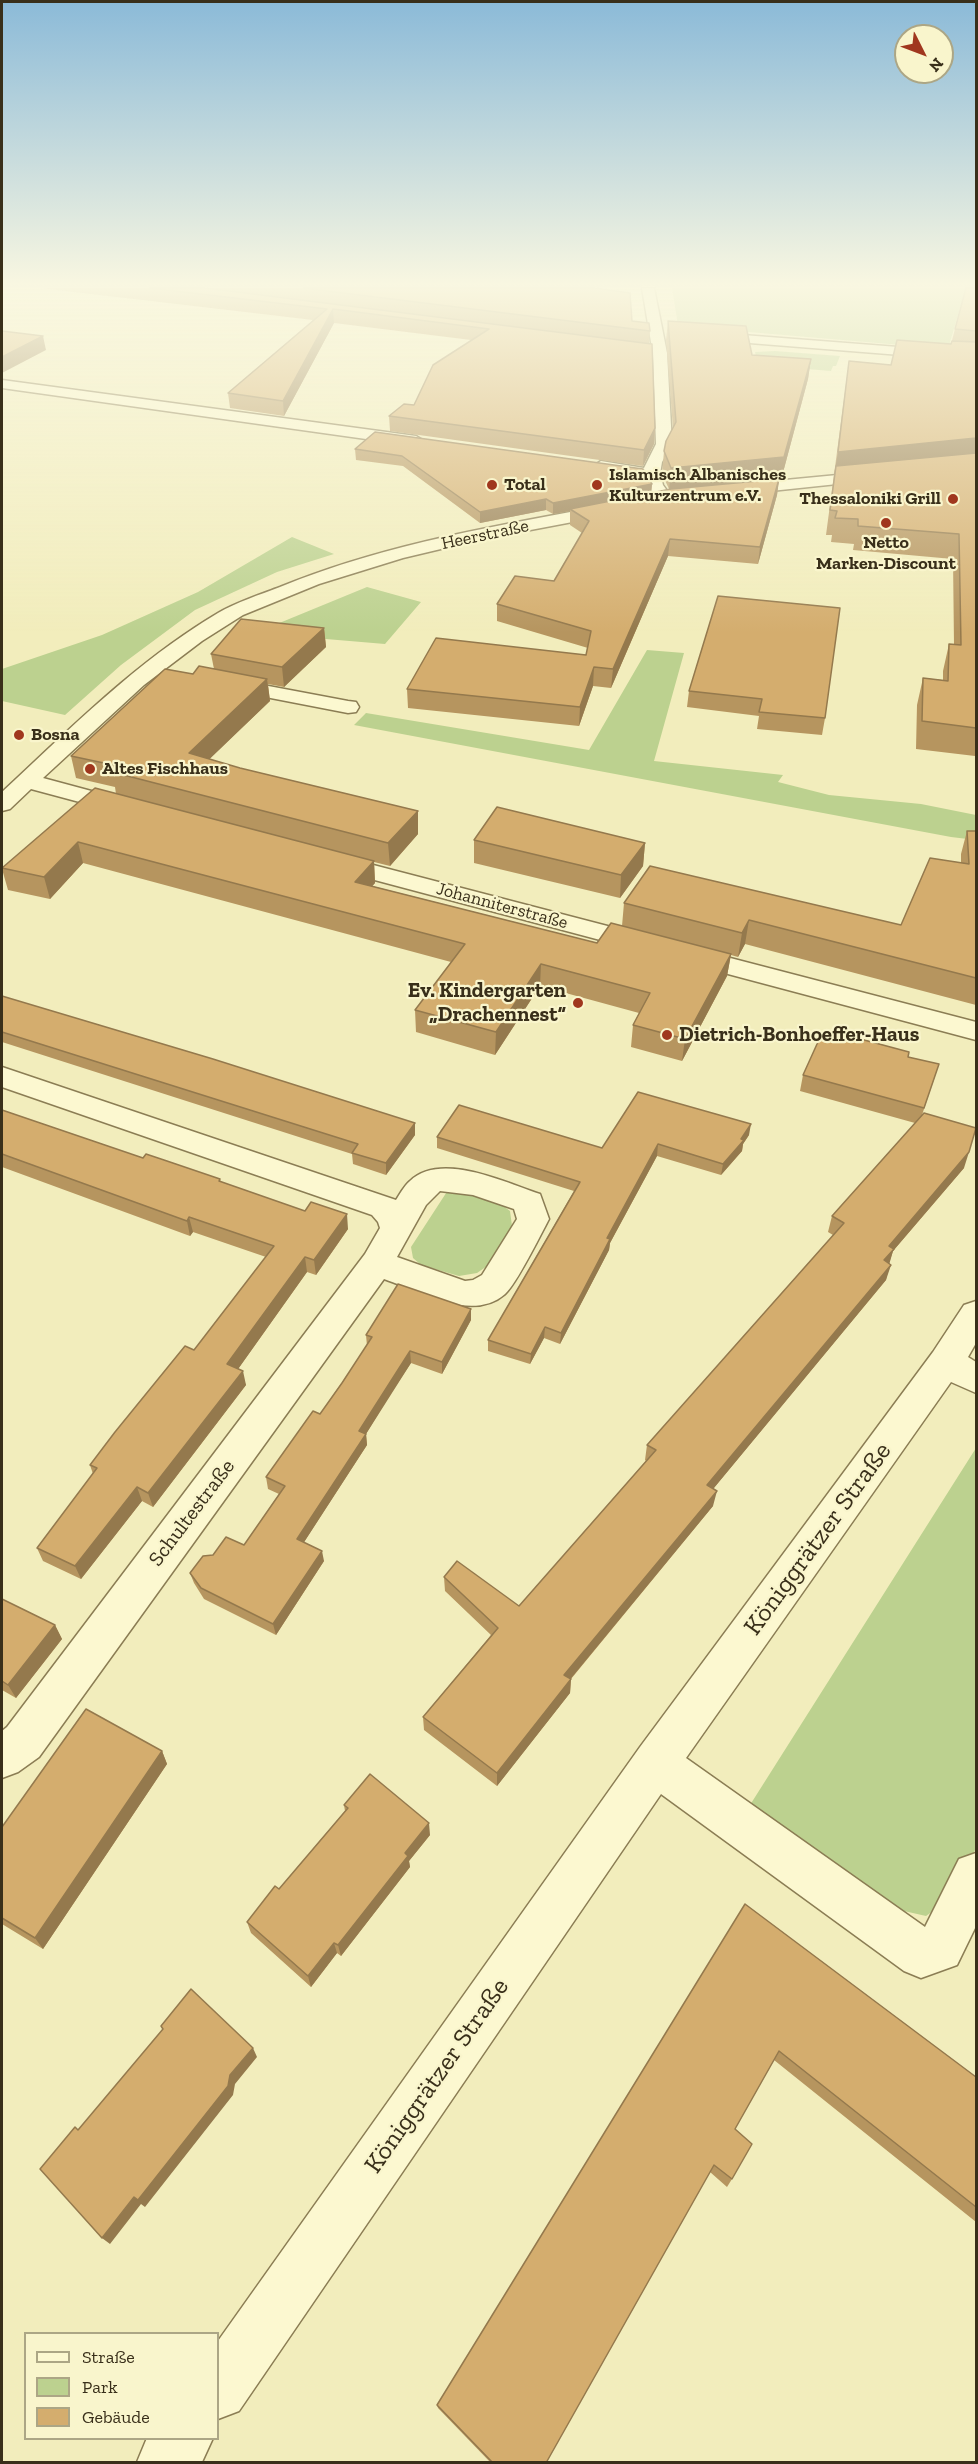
<!DOCTYPE html>
<html>
<head>
<meta charset="utf-8">
<style>
	body { margin:0 }
	#map { position:relative; width:978px; height:2464px; overflow:hidden; background:#f2edbc; font-family:"Zilla Slab",serif }
	canvas { display:block }
	.frame { position:absolute; inset:0; border:3px solid #392f1a; pointer-events:none }
	.legend { position:absolute; left:24px; top:2332px; width:195px; height:108px; box-sizing:border-box; background:#f9f5cc; border:2px solid #aca685; margin:0; padding:8px 10px; list-style:none; font-size:18px; color:#392f1a }
	.legend li { display:flex; align-items:center; gap:12px; height:30px }
	.legend b { width:30px; border:2px solid #aca685 }
	.north { position:absolute; left:894px; top:24px; width:60px; height:60px; box-sizing:border-box; background:#f9f5cc; border:2px solid #aca685; border-radius:50%; rotate:132deg; font-size:16px; font-weight:700; line-height:24px; text-align:center; color:#392f1a }
	.north::after { content:''; display:block; margin:auto; width:21px; height:27px; background:#a0371e; clip-path:polygon(50% 0,100% 100%,50% 72%,0 100%) }
</style>
</head>
<body>
<div id="map">
<canvas width="978" height="2464"></canvas>
<div class="frame"></div>
<ul class="legend">
<li><b style="height:8px;background:#fcf8d0"></b>Straße</li>
<li><b style="height:16px;background:#bcd18f"></b>Park</li>
<li><b style="height:16px;background:#d4ad6e"></b>Gebäude</li>
</ul>
<div class="north">N</div>
</div>
<script>
const c = document.querySelector('canvas').getContext('2d');
c.lineJoin = 'round';
function fillPath(path, color) {
  c.fillStyle = color;
  c.fill(path, 'evenodd');
}
function strokePath(path, color, width, dash) {
  c.strokeStyle = color;
  c.lineWidth = width;
  c.lineCap = dash ? 'butt' : 'round';
  c.setLineDash(dash || []);
  c.stroke(path);
}
function label(font, color, halo, rows, align = 'center') {
  c.font = font + ' "Zilla Slab",serif';
  c.lineWidth = 4.5;
  c.setLineDash([]);
  c.textBaseline = 'middle';
  c.strokeStyle = halo;
  c.fillStyle = color;
  for (const [text, x, y, turn = 0] of rows) {
    c.save();
    c.translate(x, y);
    c.rotate((+turn || 0) * Math.PI / 180);
    c.textAlign = isNaN(turn) ? turn : align;
    if (halo) c.strokeText(text, 0, 0);
    c.fillText(text, 0, 0);
    c.restore();
  }
}
fillPath(new Path2D(`
	M672 288H966L948 349 678 326Z
	M775 351 840 356 836 366H833L831 371 758 365 755 352Z
	M292 537 334 554 277 572 195 610 121 665 65 715 2 701V669L102 635 198 592Z
	M367 587 421 602 385 644 255 633Z
	M647 650 684 653 654 761 783 775 778 782 829 795 921 804 976 815V840L951 837 354 725 366 713 589 750Z
	M450 1187 498 1202 510 1211 512 1226 490 1264 477 1273 459 1276 421 1265 413 1258 411 1247Z
	M976 1448V1848L951 1898 926 1916 904 1911 750 1805Z`), '#bcd18f');
const minor = new Path2D(`
	M642 288H654L667 353 672 444 662 462 660 474 663 485 668 492 660 497 654 496 644 478 601 471 593 466 601 461 644 468 656 444 653 356 608 350 601 346 608 342 652 348Z
	M704 332 976 353V361L699 339 697 336 699 333Z
	M2 380 416 436 424 441 416 446 2 388Z
	M879 471 887 476 885 479 733 495 725 490 733 485Z
	M614 504 620 505 623 509 620 513 483 539 403 558 319 584 243 615 202 641 144 685 43 778 136 803 140 808 136 813 128 815 31 789 10 809 2 811V792C70 729 137 661 218 613 237 602 259 595 280 587 387 543 501 525 614 504Z
	M226 678 348 701 356 702 359 707 356 712 348 713 219 688 216 684 219 680Z
	M331 854 976 1022V1040L322 866 319 861 322 856Z
	M2 1067 396 1200C400 1194 404 1186 410 1181 441 1151 506 1183 540 1194L549 1219C541 1234 516 1285 505 1294 472 1323 419 1291 384 1279L39 1757 18 1772 2 1778V1731L7 1727 365 1254 380 1228 378 1222 372 1215 2 1087ZM440 1191 473 1195 514 1209 517 1219 482 1275 473 1280 465 1281 397 1257 426 1205Z
	M976 1301V1343L968 1357 976 1362V1393L951 1382 686 1758 925 1927 959 1859 976 1853V1926L957 1965 921 1978 904 1971 661 1794 239 2411 218 2419V2341L640 1747 933 1352 964 1305Z
	M147 2438H213L202 2462H137Z`);
strokePath(minor, '#8b7d54', 3);
fillPath(minor, '#fcf8d0');
fillPath(new Path2D(`
	M40 288H595L632 321 650 331 649 344 655 428 654 444 643 466 390 431 389 416 414 405 471 340 334 323 284 416 230 408 228 393 313 320Z
	M976 288V749L975 756 916 749 917 705 923 678 943 680V671L949 644 954 645 953 559 853 550 854 544 831 542 832 535H826L849 361 891 365 951 344 955 329Z
	M668 321 752 355 811 359 808 379 781 480H779L777 495 758 564 668 556 611 688 593 686 579 726 408 708 407 689 586 655 588 648 497 621V604L554 581 582 533 570 525V511L553 514 546 510 480 523 403 466 356 460 355 449 652 484 651 493 669 489 662 474 664 451 673 428 666 340Z
	M718 596 825 718 822 735 757 729 759 716 687 707 689 691Z
	M324 628 326 647 284 687 268 684 270 701 209 759 240 768 418 811V834L390 866 374 862 375 883 372 886 597 943 622 926 624 903 901 925 961 863V854L967 831H976V1005L745 944 738 957 731 955 727 976 682 1061 631 1047 633 1025 639 1013 540 986 495 1055 416 1032 415 1010 451 962 83 863 50 899 8 890 2 869 116 794 115 787 76 778 71 756 193 674 214 669 211 654Z
	M474 840 645 843 643 866 620 898 474 863Z
	M2 996 415 1135 386 1175 353 1164 352 1154 2 1042Z
	M908 1057 939 1064 922 1115 964 1168 893 1251 889 1263 886 1280 713 1489V1506L571 1679 570 1693 497 1786 424 1730 423 1717 491 1635 445 1591 444 1577 519 1606 646 1461 645 1460 647 1445 833 1235 828 1232 832 1216 915 1123 800 1091 803 1075Z
	M2 1110 143 1158 220 1179 221 1182 348 1229 316 1275 307 1272 238 1369 246 1385 153 1507 142 1501 81 1579 43 1561 37 1548 93 1474 90 1465 194 1350 266 1257 193 1232 190 1236 2 1167Z
	M749 1135 743 1144 742 1151 721 1175 657 1156 610 1243 609 1250 560 1344 544 1338 530 1364 488 1351V1340L574 1191 437 1148V1137L602 1148Z
	M471 1320 442 1374 411 1363 389 1396 366 1434 367 1445 304 1542 324 1561 276 1635 204 1599 194 1583 190 1573 213 1555 244 1545 279 1494 268 1489 266 1477 320 1414 367 1346 366 1335Z
	M2 1599 55 1625 62 1639 16 1698 2 1690Z
	M162 1751 167 1764 43 1949 2 1924V1827Z
	M344 1805 430 1835 409 1861 410 1867 341 1956 337 1953 311 1987 251 1933 247 1922 279 1889 345 1811Z
	M745 1904 976 2077V2222L774 2060 735 2129 732 2179 727 2187 710 2172 546 2463H491L438 2408 437 2405Z`), '#b6955f');
fillPath(new Path2D(`
	M333 309 334 323 284 416 283 401Z
	M43 336 46 350 2 373V357Z
	M811 359 808 379 781 480H779L777 495 758 564 760 547 669 491 671 468Z
	M655 428 654 444 643 466 644 450Z
	M976 438V458L834 475 838 452Z
	M652 484 651 495 570 509V511L553 514V503Z
	M546 499V510L480 523V512Z
	M670 539 668 556 611 688 613 669Z
	M324 628 326 647 284 687 282 667Z
	M594 667 593 686 579 726 580 707Z
	M267 679 270 701 193 775 189 753Z
	M418 811V834L390 866 388 843Z
	M78 842 83 863 50 899 44 877Z
	M645 843 643 866 620 898 621 875Z
	M374 861 375 883 357 903 355 882Z
	M749 920 745 944 738 957 742 933Z
	M731 954 727 976 682 1061 685 1039Z
	M541 964 540 986 495 1055 496 1032Z
	M415 1123V1135L386 1175V1163Z
	M751 1124 749 1135 743 1144 742 1151 721 1175 723 1164Z
	M658 1144 657 1156 610 1243 609 1250 560 1344 561 1333 607 1238Z
	M969 1152 964 1168 893 1251 889 1265 879 1276 889 1246Z
	M347 1214 348 1229 316 1275 314 1260Z
	M189 1217 193 1232 190 1236 187 1221Z
	M305 1257 307 1272 231 1379 227 1364Z
	M891 1265 886 1280 704 1500 707 1485Z
	M471 1309V1320L442 1374V1362Z
	M545 1327 544 1338 530 1364 531 1354Z
	M410 1351 411 1363 366 1434 367 1445 299 1550 297 1539 359 1431Z
	M243 1371 246 1385 153 1507 148 1493Z
	M137 1487 142 1501 81 1579 75 1566Z
	M717 1491 713 1506 563 1688 564 1675Z
	M322 1551 324 1561 276 1635 273 1624Z
	M55 1625 62 1639 16 1698 8 1685Z
	M571 1679 570 1693 497 1786V1773Z
	M162 1751 167 1764 43 1949 35 1938Z
	M429 1823 430 1835 409 1861 410 1867 341 1956 338 1945 405 1853Z
	M334 1943 337 1953 311 1987 308 1976Z
	M253 2048 257 2057 235 2084 233 2095 145 2207 141 2204 110 2244 102 2238 230 2075Z`), '#94794d');
const building = new Path2D(`
	M150 288H205L652 344 655 428 644 450 389 416 404 404 414 405 433 365 489 329 333 309 283 401 228 393 327 309Z
	M303 288H595L630 293 632 321 649 323 650 331Z
	M966 288H976V331L955 329Z
	M668 321 746 326 752 355 811 359 784 457 671 468 664 451 666 441 676 422Z
	M2 331 43 336 2 357Z
	M897 340 951 344 952 341 976 342V438L838 452 849 361 891 365Z
	M375 432 643 469 652 484 553 503 546 499 480 512 402 456 355 449Z
	M976 453V728L922 721 923 678 948 681 949 644 961 645 959 534 858 526V519L835 518 837 511 830 510 836 466Z
	M779 479 760 547 670 539 613 669 594 667 580 707 407 689 436 638 586 655 591 631 497 604 515 576 554 581 589 521 570 509 671 489Z
	M718 596 840 608 825 718 759 712 762 699 689 691Z
	M241 619 324 628 282 667 211 654Z
	M199 666 267 679 189 753 240 768 418 811 388 843 112 772 118 766 71 756 165 669 193 674Z
	M95 788 374 861 355 882 597 943 611 923 731 954 685 1039 633 1025 650 993 541 964 496 1032 415 1010 465 944 78 842 44 877 2 868Z
	M497 807 645 843 621 875 474 840Z
	M967 831H976V978L749 920 742 933 624 903 650 866 901 925 930 858 969 864Z
	M2 996 213 1059 415 1123 386 1163 352 1153 358 1144 2 1032Z
	M822 1033 851 1041 853 1037 909 1052 908 1057 939 1064 924 1108 803 1075Z
	M638 1092 751 1124 741 1139 744 1140 723 1164 658 1144 607 1238 610 1239 561 1333 545 1327 531 1354 488 1340 580 1182 437 1137 459 1105 602 1148Z
	M2 1110 143 1158 146 1154 164 1160 220 1179 219 1181 305 1211 311 1202 347 1214 314 1260 305 1257 227 1364 243 1371 148 1493 137 1487 75 1566 37 1548 97 1468 90 1465 115 1432 185 1346 194 1350 274 1246 189 1217 187 1221 2 1154Z
	M924 1113 976 1128 969 1152 889 1246 894 1249 884 1260 891 1265 707 1485 717 1491 564 1675 571 1679 497 1773 423 1717 498 1628 444 1577 457 1561 519 1606 656 1450 647 1445 844 1223 832 1216Z
	M398 1284 471 1309 442 1362 410 1351 359 1431 366 1434 297 1539 322 1551 273 1624 201 1588 190 1573 203 1556 213 1555 226 1537 244 1545 285 1486 266 1477 313 1411 320 1414 342 1383 372 1337 366 1335Z
	M2 1599 55 1625 8 1685 2 1681Z
	M86 1709 162 1751 35 1938 2 1918V1827Z
	M370 1774 429 1823 405 1853 408 1856 338 1945 334 1943 308 1976 247 1922 275 1886 279 1889 348 1808 344 1805Z
	M745 1904 976 2077V2207L779 2051 735 2129 752 2144 732 2179 714 2165 546 2463H493L437 2405Z
	M191 1989 253 2048 230 2075 228 2086 138 2200 134 2197 102 2238 40 2169 75 2127 78 2130 163 2029 161 2026Z`);
fillPath(building, '#d4ad6e');
strokePath(building, '#94794d', 1.5);
const sky = c.createLinearGradient(0, 0, 0, 633);
sky.addColorStop(0, '#8bbad8');
sky.addColorStop(0.45, '#f9f7e1');
sky.addColorStop(1, '#f9f7e100');
c.fillStyle = sky;
c.fillRect(0, 0, 978, 633);
for (const [x, y, r, color] of [
	[492,485,6,"#a0371e"],
	[597,485,6,"#a0371e"],
	[953,499,6,"#a0371e"],
	[886,523,6,"#a0371e"],
	[19,735,6,"#a0371e"],
	[90,769,6,"#a0371e"],
	[578,1003,6,"#a0371e"],
	[667,1035,6,"#a0371e"]
]) {
  const dot = new Path2D();
  dot.arc(x, y, r, 0, 2 * Math.PI);
  c.fillStyle = color;
  c.fill(dot);
  strokePath(dot, '#f9f5cc', 2);
}
label('bold 18px', '#392f1a', '#f9f5cc', [
	["Islamisch Albanisches",609,475],
	["Kulturzentrum e.V.",609,496],
	["Total",504,485],
	["Thessaloniki Grill",941,499,"right"],
	["Netto",886,543,"center"],
	["Marken-Discount",886,564,"center"],
	["Bosna",31,735],
	["Altes Fischhaus",102,769]
], 'left');
label('18px', '#392f1a', '#f9f5cc', [
	["Heerstraße",485,535,-12],
	["Johanniterstraße",502,906,15]
]);
label('bold 21px', '#392f1a', '#f9f5cc', [
	["Ev. Kindergarten",566,991],
	["„Drachennest“",566,1015],
	["Dietrich-Bonhoeffer-Haus",679,1035,"left"]
], 'right');
label('21px', '#392f1a', '#f9f5cc', [
	["Schultestraße",192,1513,-53]
]);
label('26px', '#392f1a', '#f9f5cc', [
	["Königgrätzer Straße",818,1539,-54],
	["Königgrätzer Straße",437,2076,-55]
]);
</script>
</body>
</html>
